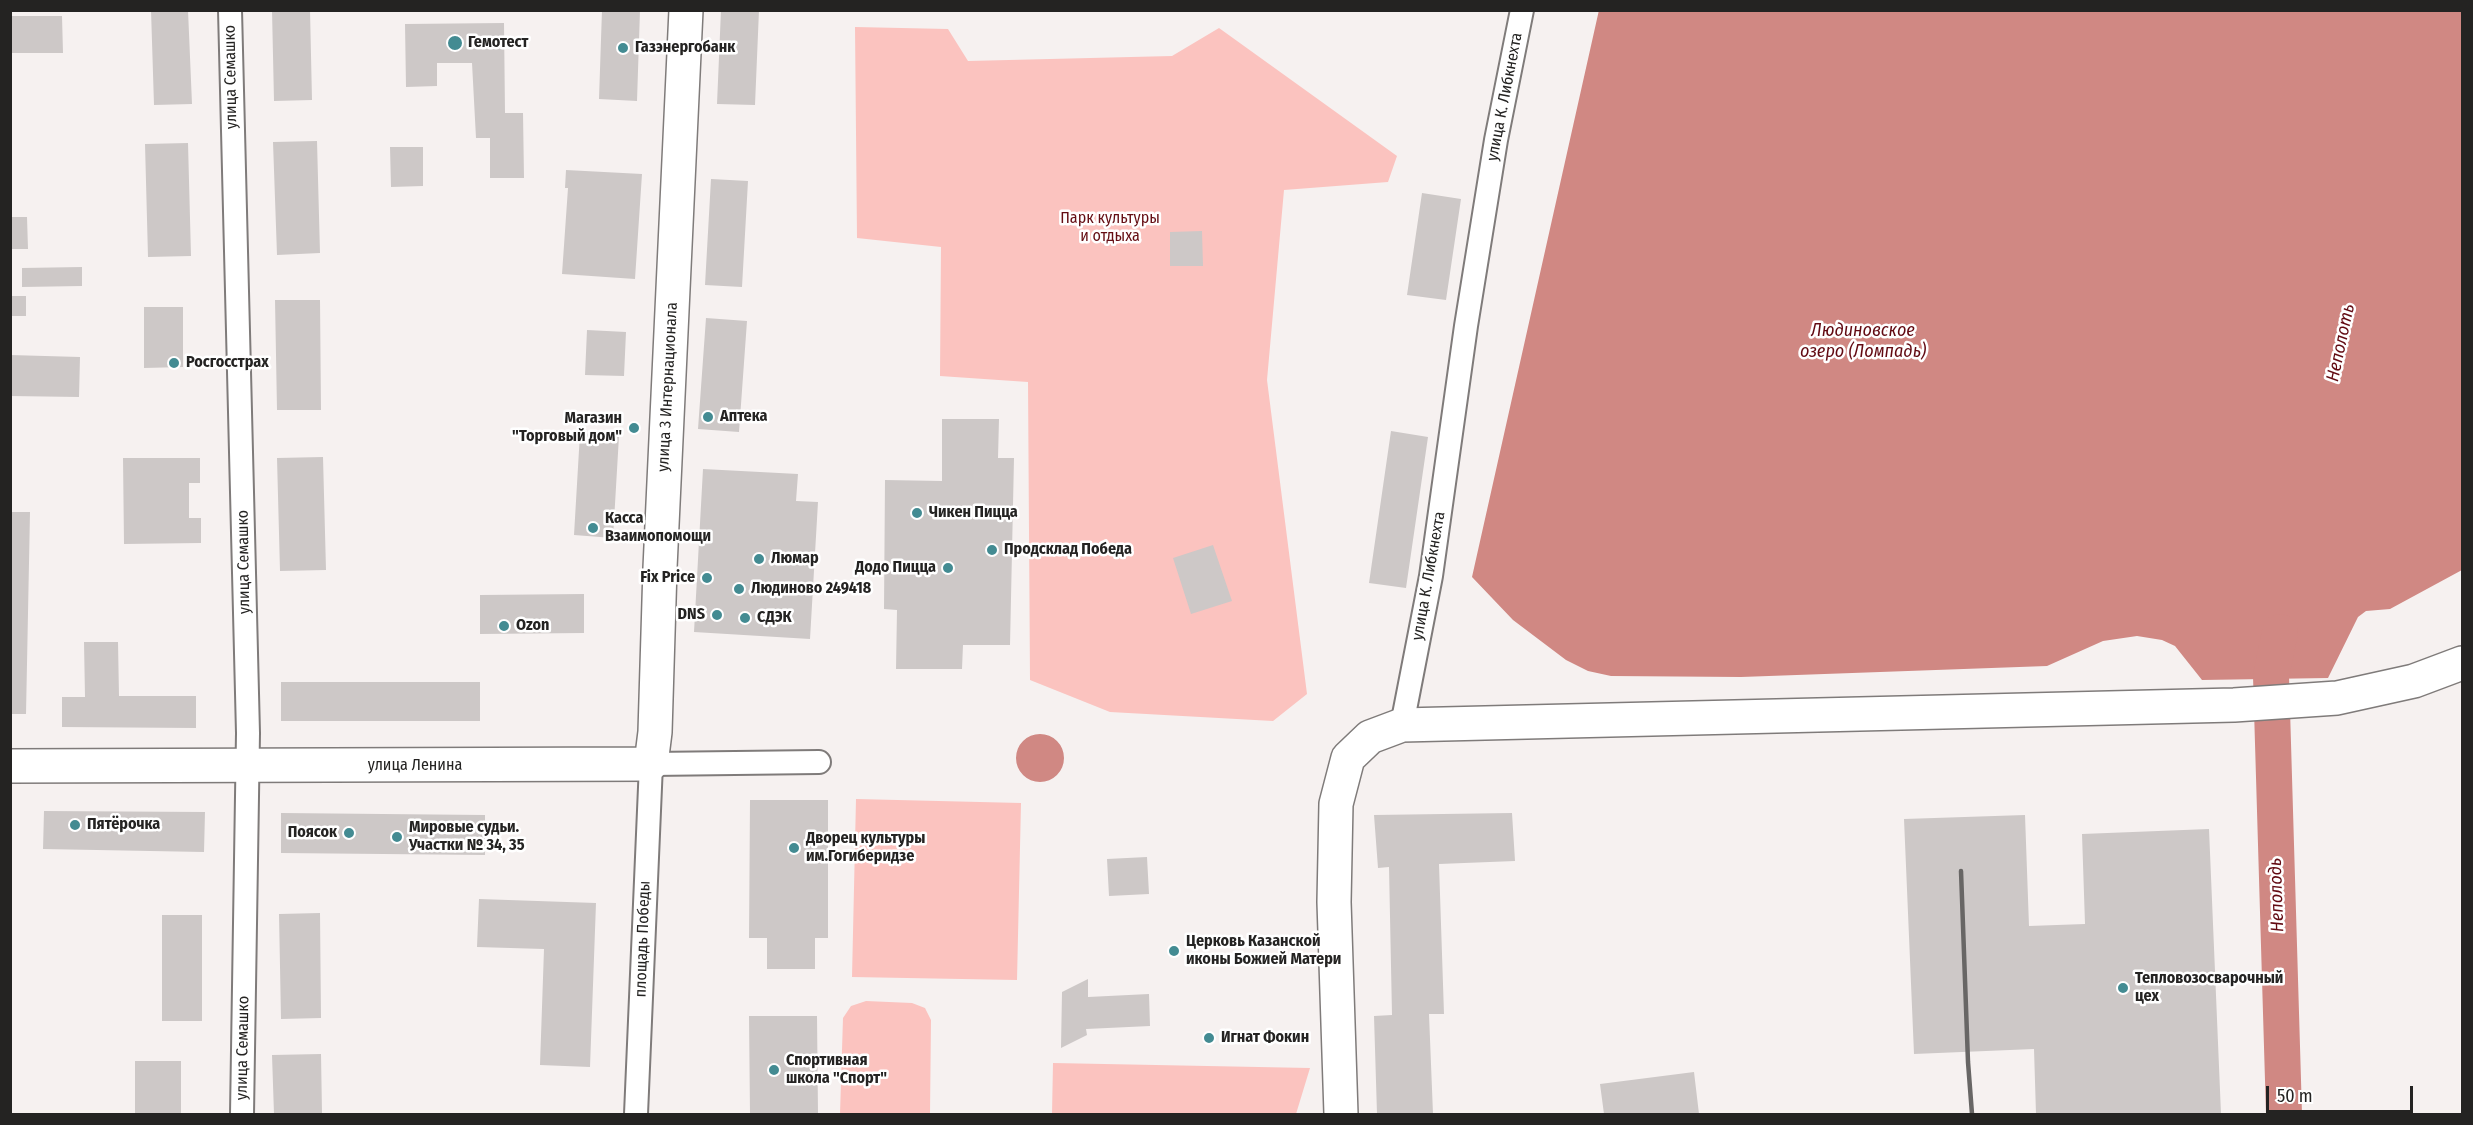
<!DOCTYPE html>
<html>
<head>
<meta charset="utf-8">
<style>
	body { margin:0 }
	#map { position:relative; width:2473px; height:1125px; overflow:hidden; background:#f6f1f0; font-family:"Fira Sans Condensed",sans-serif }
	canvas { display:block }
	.frame { position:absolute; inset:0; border:12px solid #242322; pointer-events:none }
	.scale { position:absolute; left:2266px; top:1086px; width:147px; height:27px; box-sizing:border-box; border:3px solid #242322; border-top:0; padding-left:8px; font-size:18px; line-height:21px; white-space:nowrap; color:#242322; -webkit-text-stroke:4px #fff; paint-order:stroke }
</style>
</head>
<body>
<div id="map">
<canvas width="2473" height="1125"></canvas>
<div class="frame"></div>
<div class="scale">50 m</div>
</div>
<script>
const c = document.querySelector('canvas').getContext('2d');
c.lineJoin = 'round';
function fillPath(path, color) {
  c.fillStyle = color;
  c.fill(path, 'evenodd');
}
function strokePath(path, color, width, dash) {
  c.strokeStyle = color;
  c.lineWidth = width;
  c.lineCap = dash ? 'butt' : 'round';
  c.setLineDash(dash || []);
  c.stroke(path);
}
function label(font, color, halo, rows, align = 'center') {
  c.font = font + ' "Fira Sans Condensed",sans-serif';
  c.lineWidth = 5;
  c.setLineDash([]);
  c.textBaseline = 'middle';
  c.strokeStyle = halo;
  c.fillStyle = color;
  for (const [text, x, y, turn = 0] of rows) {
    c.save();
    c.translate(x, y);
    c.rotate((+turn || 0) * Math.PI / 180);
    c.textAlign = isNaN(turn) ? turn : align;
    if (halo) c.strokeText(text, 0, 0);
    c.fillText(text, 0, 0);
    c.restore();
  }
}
fillPath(new Path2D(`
	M855 27 948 29 968 61 1172 56 1219 28 1397 156 1388 182 1284 190 1267 380 1307 694 1273 721 1110 712 1030 680 1028 382 940 376 941 247 857 238Z
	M856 799 1021 803 1017 980 852 977Z
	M866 1001 912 1003 925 1008 931 1020 930 1114H840L843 1018 851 1006Z
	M1053 1063 1310 1068 1296 1114H1052Z`), '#fbc3bf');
fillPath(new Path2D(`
	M1599 10 2462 11V570L2390 609 2366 611 2358 617 2328 678 2202 680 2175 646 2162 640 2137 636 2103 641 2047 666 1741 677 1611 676 1588 671 1566 660 1513 620 1472 577Z
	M1016 758a24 24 0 1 1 48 0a24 24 0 1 1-48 0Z`), '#d08883');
strokePath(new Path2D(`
	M2280 632 2271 676 2284 1114`), '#d08883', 36);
fillPath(new Path2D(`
	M151 10H188L192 104 154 105Z
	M272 10H310L312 100 274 101Z
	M602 10H640L637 101 599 99Z
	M721 10H759L755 105 717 104Z
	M10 16H62L63 53H10Z
	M504 23 505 113H523L524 178H490V138H476L472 63H437V86L406 87 405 24Z
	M317 141 320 253 277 255 273 142Z
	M188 143 191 256 148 257 145 144Z
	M390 147H423V186L391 187Z
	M566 170 642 174 635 279 562 274 568 188H565Z
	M711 179 748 181 742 287 705 285Z
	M1422 193 1461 199 1446 300 1407 295Z
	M10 217H27L28 249H10Z
	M1202 231 1203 266H1170V232Z
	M82 267V286L22 287V268Z
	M10 296H26V316H10Z
	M275 300H320L321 410H277Z
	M144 307H183V367L144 368Z
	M706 318 747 321 739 432 698 429Z
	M587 330 626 332 624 376 585 375Z
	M10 355 80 357 79 397 10 396Z
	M942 419H999L998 458H1014L1010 645H963L962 669H896L897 610 884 609 885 480 942 481Z
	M1391 431 1428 437 1406 588 1369 583Z
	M580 433 619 436 613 538 574 535Z
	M323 457 326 570 280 571 277 458Z
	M123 458H200V483H189V518H201V543L124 544Z
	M703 469 798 474 796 501 818 502 810 639 694 632Z
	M10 512H30L26 714H10Z
	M1213 545 1232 601 1191 614 1173 558Z
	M584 594V633L480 634V595Z
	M84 642H118L119 696H196V728L62 727V697H85Z
	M281 682H480V721H281Z
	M750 800H828V938H815V969H767V938H749Z
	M44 811 205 812 204 852 43 849Z
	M281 813 485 815V855L281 853Z
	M1512 813 1515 861 1439 864 1444 1014H1429L1433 1114H1377L1374 1016 1392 1015 1389 867 1378 868 1374 815Z
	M2025 815 2029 926 2085 924 2082 834 2209 829 2221 1114H2036L2034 1049 1914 1054 1904 819Z
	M1147 857 1149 894 1109 896 1107 859Z
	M479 899 596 903 590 1067 540 1065 544 949 477 947Z
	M320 913 321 1018 281 1019 279 914Z
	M162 915H202V1021H162Z
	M1088 979V997L1149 994 1150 1026 1086 1029 1087 1035 1061 1048 1062 992Z
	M749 1016H817L818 1114H750Z
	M321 1054 322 1113 274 1114 272 1055Z
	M135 1061H181V1114H135Z
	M1694 1072 1699 1114H1604L1600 1084Z`), '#cdc8c7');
const street = new Path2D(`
	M230 10 248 733 242 1114
	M1402 725 1431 576 1466 326 1496 140 1522 10
	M636 1114 651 764 819 762`);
const secondary = new Path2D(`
	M10 766 651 764 655 732 660 568 686 10
	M1341 1114 1334 902 1336 804 1348 758 1370 737 1402 725 2234 705 2337 698 2414 681 2462 663`);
strokePath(street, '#7f7b7a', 26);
strokePath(secondary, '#7f7b7a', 36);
strokePath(street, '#fff', 22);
strokePath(secondary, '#fff', 33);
strokePath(new Path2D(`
	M1961 871 1968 1062 1972 1114`), '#686665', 4.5);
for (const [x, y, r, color] of [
	[455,43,8,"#438b92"],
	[623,48,6,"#438b92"],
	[174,363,6,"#438b92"],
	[708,417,6,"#438b92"],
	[634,428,6,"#438b92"],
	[917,513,6,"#438b92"],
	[593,528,6,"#438b92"],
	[992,550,6,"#438b92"],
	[759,559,6,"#438b92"],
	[948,568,6,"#438b92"],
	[707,578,6,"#438b92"],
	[739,589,6,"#438b92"],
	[717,615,6,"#438b92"],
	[745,618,6,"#438b92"],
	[504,626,6,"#438b92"],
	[75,825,6,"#438b92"],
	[349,833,6,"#438b92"],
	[397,837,6,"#438b92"],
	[794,848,6,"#438b92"],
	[1174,951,6,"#438b92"],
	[2123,988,6,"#438b92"],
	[1209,1038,6,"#438b92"],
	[774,1070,6,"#438b92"]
]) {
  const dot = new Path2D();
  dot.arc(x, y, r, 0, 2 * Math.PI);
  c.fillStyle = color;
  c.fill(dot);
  strokePath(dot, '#fff', 2);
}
label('bold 16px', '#242322', '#fff', [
	["Гемотест",468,43],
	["Газэнергобанк",635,48],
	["Росгосстрах",186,363],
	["Аптека",720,417],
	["Магазин",622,419,"right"],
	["\"Торговый дом\"",622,437,"right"],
	["Чикен Пицца",929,513],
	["Касса",605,519],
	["Взаимопомощи",605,537],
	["Продсклад Победа",1004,550],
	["Люмар",771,559],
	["Додо Пицца",936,568,"right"],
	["Fix Price",695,578,"right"],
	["Людиново 249418",751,589],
	["DNS",705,615,"right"],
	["СДЭК",757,618],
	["Ozon",516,626],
	["Пятёрочка",87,825],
	["Мировые судьи.",409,828],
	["Участки № 34, 35",409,846],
	["Поясок",337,833,"right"],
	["Дворец культуры",806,839],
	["им.Гогиберидзе",806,857],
	["Церковь Казанской",1186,942],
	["иконы Божией Матери",1186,960],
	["Тепловозосварочный",2135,979],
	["цех",2135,997],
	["Игнат Фокин",1221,1038],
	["Спортивная",786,1061],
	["школа \"Спорт\"",786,1079]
], 'left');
label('16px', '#242322', '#fff', [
	["улица Семашко",231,77,-91],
	["улица К. Либкнехта",1505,97,-79],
	["улица 3 Интернационала",668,387,-87],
	["улица Семашко",244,562,-91],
	["улица К. Либкнехта",1429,576,-80],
	["улица Ленина",415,766],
	["площадь Победы",643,939,-88],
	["улица Семашко",243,1048,-89]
]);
label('16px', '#650e14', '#fff', [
	["Парк культуры",1110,219],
	["и отдыха",1110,237]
]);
label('italic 18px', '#620a12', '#fff', [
	["Людиновское",1863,331],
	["озеро (Ломпадь)",1863,352],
	["Неполоть",2341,343,-78],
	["Неполодь",2277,895,-92]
]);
</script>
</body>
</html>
